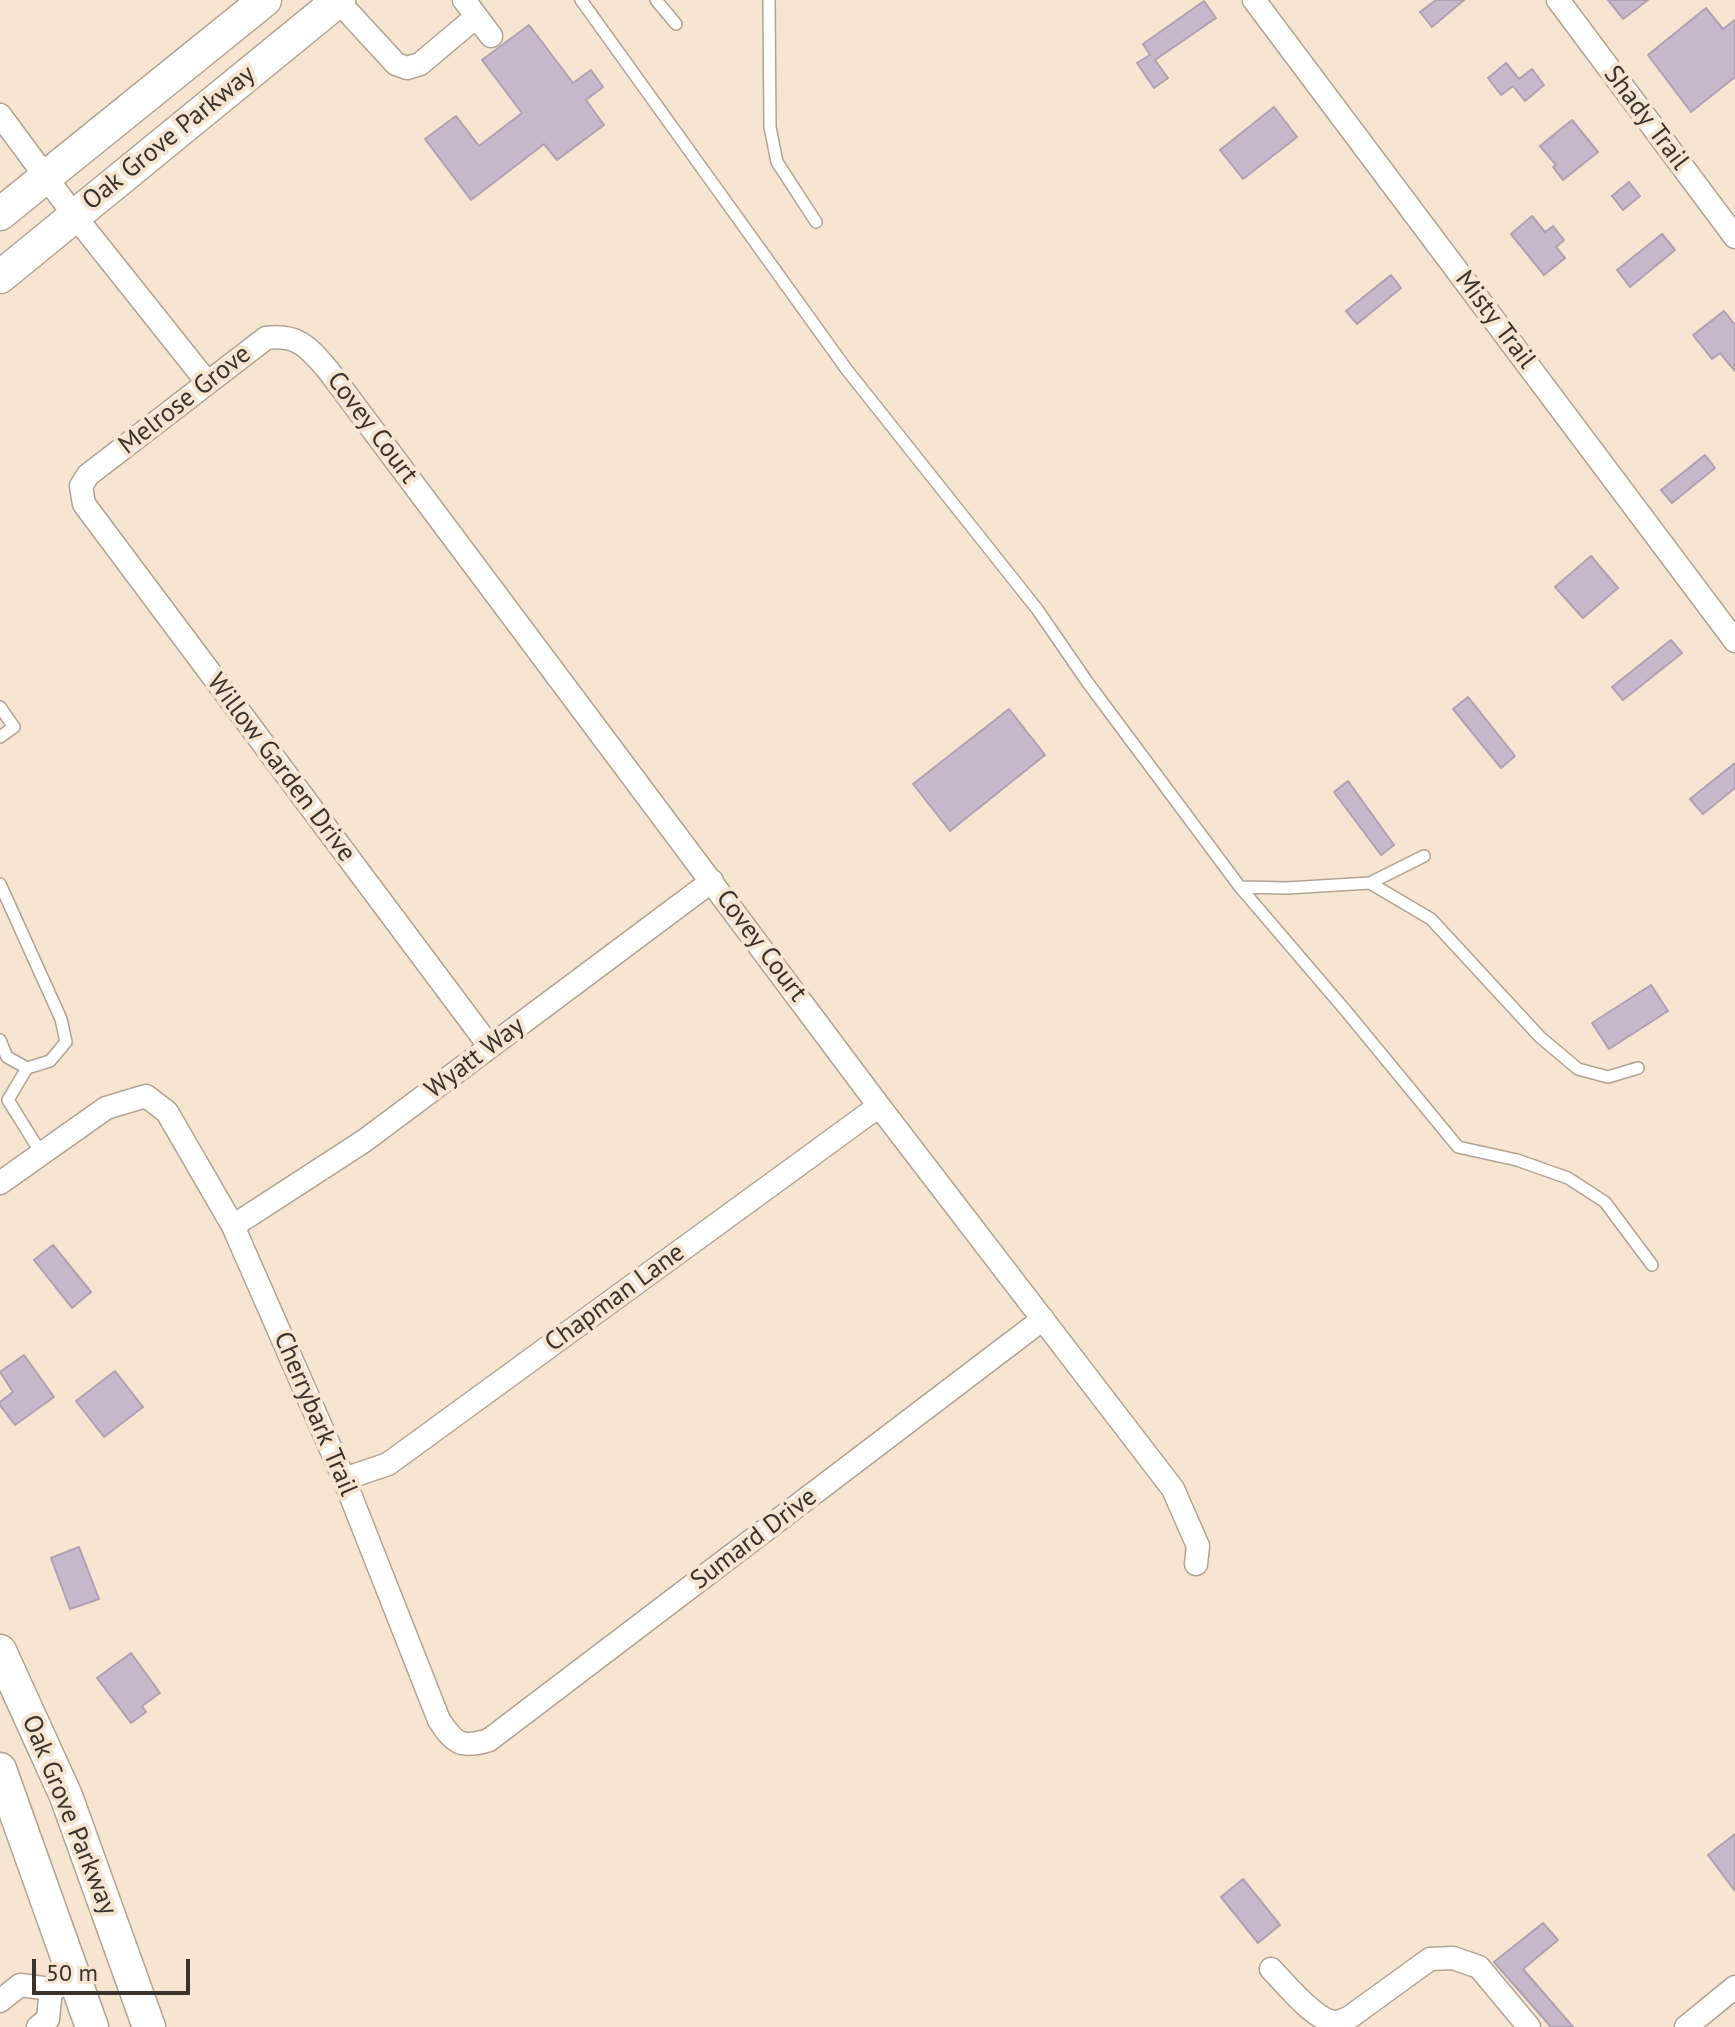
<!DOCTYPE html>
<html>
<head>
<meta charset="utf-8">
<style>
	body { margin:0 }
	#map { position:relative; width:1735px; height:2027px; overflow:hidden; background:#f5e5d1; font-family:"PT Sans",sans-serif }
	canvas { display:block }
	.scale { position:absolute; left:32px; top:1959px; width:158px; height:36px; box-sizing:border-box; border:4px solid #39332b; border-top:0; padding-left:10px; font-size:24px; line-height:28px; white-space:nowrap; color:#39332b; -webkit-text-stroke:6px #f5e5d1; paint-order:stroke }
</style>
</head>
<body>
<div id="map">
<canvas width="1735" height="2027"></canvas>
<div class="scale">50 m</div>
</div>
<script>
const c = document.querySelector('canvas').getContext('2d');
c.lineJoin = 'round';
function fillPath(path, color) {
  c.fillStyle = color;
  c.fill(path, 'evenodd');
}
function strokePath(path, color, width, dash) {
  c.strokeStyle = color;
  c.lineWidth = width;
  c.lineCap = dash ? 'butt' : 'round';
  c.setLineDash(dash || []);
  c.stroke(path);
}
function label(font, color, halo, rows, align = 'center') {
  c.font = font + ' "PT Sans",sans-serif';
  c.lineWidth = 8;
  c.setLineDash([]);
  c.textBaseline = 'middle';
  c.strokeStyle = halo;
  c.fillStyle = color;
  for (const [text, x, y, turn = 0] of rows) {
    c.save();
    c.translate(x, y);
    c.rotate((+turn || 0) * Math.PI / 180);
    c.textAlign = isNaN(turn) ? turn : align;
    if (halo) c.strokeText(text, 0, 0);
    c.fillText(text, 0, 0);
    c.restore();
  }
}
const building = new Path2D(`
	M1436 0H1464L1432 27 1420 12Z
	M1608 0H1648L1623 19Z
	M1204 1 1216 18 1155 60 1168 78 1154 88 1137 63 1150 55 1143 44Z
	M1706 8 1723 29 1735 20V77L1691 112 1648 55Z
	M529 25 573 83 591 70 603 87 586 100 604 125 557 160 544 144 471 200 425 139 456 116 479 146 522 113 482 60Z
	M1506 63 1519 79 1532 69 1544 85 1525 101 1513 86 1501 95 1488 78Z
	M1274 107 1297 137 1243 179 1220 150Z
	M1572 120 1598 152 1563 180 1553 167 1556 165 1540 146Z
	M1629 182 1640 196 1623 210 1612 196Z
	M1532 216 1545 232 1553 226 1564 240 1556 247 1565 258 1544 275 1511 234Z
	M1662 234 1675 250 1630 287 1617 270Z
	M1391 275 1401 288 1357 324 1346 311Z
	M1724 311 1735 325V371L1720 353 1712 359 1693 335Z
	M1705 455 1715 468 1672 503 1661 490Z
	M1591 556 1618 588 1583 618 1555 587Z
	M1671 640 1682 653 1623 700 1612 687Z
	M1468 697 1515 756 1501 768 1453 709Z
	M1009 709 1045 755 950 831 913 784Z
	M1735 763V788L1703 814 1690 799Z
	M1348 781 1394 845 1381 855 1334 792Z
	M1651 985 1668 1011 1609 1049 1592 1023Z
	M53 1245 91 1292 72 1308 34 1260Z
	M24 1355 54 1397 15 1425 0 1405V1402L13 1392 0 1372Z
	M115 1371 143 1407 104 1437 76 1401Z
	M79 1547 99 1599 70 1609 51 1558Z
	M131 1653 160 1693 142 1706 146 1712 131 1723 97 1678Z
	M1735 1834V1891L1708 1855Z
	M1243 1879 1280 1925 1258 1943 1221 1897Z
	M1543 1923 1558 1940 1523 1969 1573 2027H1551L1494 1962Z`);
fillPath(building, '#c8b8cc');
strokePath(building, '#afa0b3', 2);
const lane = new Path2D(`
	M581 0 847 370 1037 609 1088 683 1240 887 1346 1011 1458 1147 1517 1160 1568 1178 1605 1202 1652 1265
	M656 0 676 24
	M769 0 770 127 777 162 816 222
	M0 707 14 727 0 737
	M1370 883 1424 856
	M0 884 61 1019 66 1042 50 1061 27 1068 7 1057 0 1040
	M1240 887 1287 888 1370 883 1431 919 1540 1037 1578 1069 1608 1077 1638 1068
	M27 1068 8 1100 41 1153`);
const street = new Path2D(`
	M464 0 491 36
	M1254 0 1735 641
	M1558 0 1735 237
	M338 1 396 64 407 68 420 64 476 17
	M0 115 74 215 207 382
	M490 1047 84 504 81 486 88 475 266 338C298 334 308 347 328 370L879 1106 1173 1489 1198 1546 1196 1564
	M0 1183 106 1108 146 1096 167 1112 233 1226 344 1479 439 1720C454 1743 461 1749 489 1740L1043 1319
	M233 1226 364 1141 712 881
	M344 1479 388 1464 879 1106
	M1271 1969C1285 1983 1316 2023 1337 2022 1338 2022 1349 2018 1350 2017L1430 1959 1453 1958 1479 1967 1529 2027
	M0 2001 20 1985 51 1989 76 1981
	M38 2027 48 2019 51 1989
	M1686 2027 1735 1987`);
const secondary = new Path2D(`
	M0 214 265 0
	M0 277 339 0
	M0 1651 66 1796 149 2027
	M0 1769 92 2027`);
strokePath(lane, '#b2a390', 14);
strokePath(street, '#b2a390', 25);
strokePath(secondary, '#b2a390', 35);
strokePath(lane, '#fff', 11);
strokePath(street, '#fff', 22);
strokePath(secondary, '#fff', 32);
label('26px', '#39332b', '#f5e5d1', [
	["Shady Trail",1646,118,53],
	["Oak Grove Parkway",169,138,-39],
	["Misty Trail",1495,320,53],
	["Melrose Grove",185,400,-38],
	["Covey Court",372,428,53],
	["Willow Garden Drive",281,768,53],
	["Covey Court",761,946,53],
	["Wyatt Way",475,1058,-37],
	["Chapman Lane",615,1298,-36],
	["Cherrybark Trail",315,1414,67],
	["Sumard Drive",754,1539,-37],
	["Oak Grove Parkway",69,1815,68]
]);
</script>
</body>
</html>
